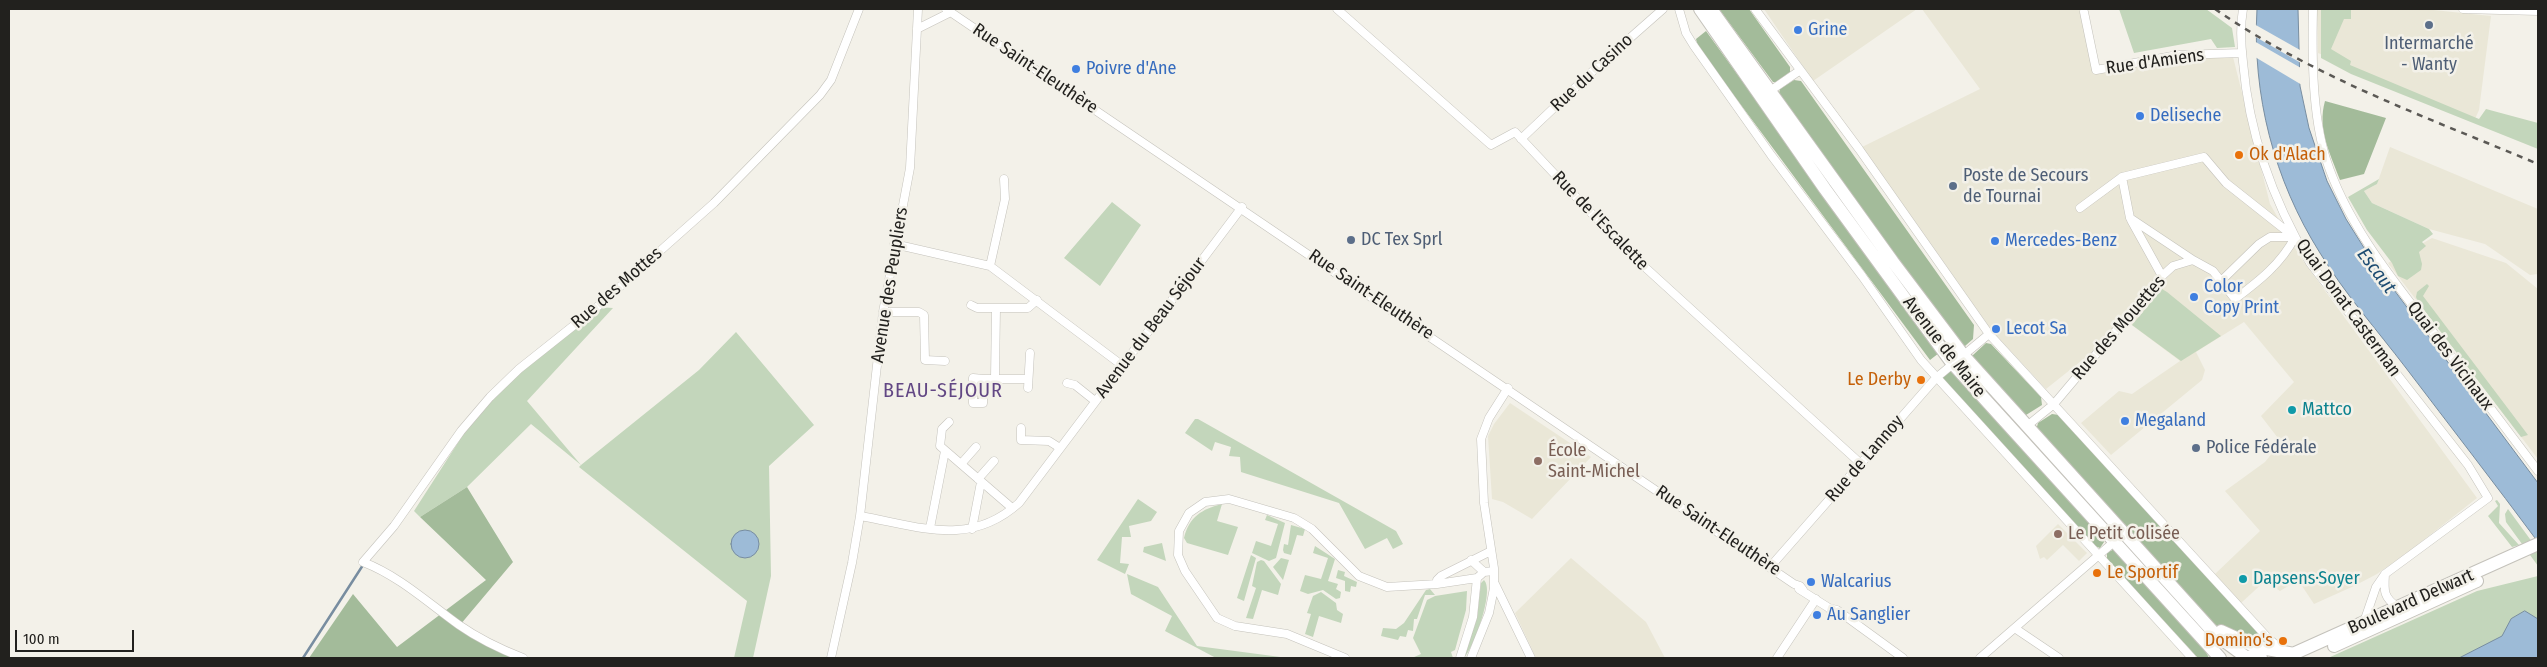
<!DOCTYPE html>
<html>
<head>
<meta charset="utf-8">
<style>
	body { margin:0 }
	#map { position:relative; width:2547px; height:667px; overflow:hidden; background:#f3f1e9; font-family:"Fira Sans Condensed",sans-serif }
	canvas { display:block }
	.frame { position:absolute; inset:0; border:10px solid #22211e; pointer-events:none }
	.scale { position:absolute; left:15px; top:630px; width:119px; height:22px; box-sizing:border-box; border:2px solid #22211e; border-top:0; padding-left:6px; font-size:15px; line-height:18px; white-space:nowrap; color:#22211e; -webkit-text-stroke:4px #f3f1e9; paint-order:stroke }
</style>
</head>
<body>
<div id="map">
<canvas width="2547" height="667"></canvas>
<div class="frame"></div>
<div class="scale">100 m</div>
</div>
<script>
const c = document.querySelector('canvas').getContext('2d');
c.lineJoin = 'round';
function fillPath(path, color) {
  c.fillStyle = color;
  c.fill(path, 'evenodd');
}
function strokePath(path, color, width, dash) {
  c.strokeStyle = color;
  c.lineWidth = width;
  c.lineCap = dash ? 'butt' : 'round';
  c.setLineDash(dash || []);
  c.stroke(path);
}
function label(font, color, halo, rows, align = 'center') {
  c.font = font + ' "Fira Sans Condensed",sans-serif';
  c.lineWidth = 5;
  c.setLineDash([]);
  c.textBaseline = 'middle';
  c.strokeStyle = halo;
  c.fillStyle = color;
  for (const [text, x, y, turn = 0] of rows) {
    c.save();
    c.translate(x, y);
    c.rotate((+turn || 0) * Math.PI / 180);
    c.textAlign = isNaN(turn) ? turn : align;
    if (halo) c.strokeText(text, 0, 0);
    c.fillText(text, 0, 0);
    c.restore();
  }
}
fillPath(new Path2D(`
	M1764 9H1917L1813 81Z
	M1922 9H2079L2081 10 2096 70 2156 58 2232 53 2270 204 2301 258 2477 498 2411 550 2377 574 2354 586 2314 604 2298 580 2280 591 2265 581 2241 603 2215 574 2260 531 2225 491 2265 462 2281 442 2261 416 2294 382 2244 322 2196 352 2205 370 2202 380 2111 455 2081 423 2119 391 2132 394 2180 361 2129 323 2046 389 1992 331 1862 147 1980 89Z
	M2317 9H2424L2491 16 2479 110 2475 119 2318 53Z
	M2390 147 2538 209V274L2530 275 2485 244 2429 229 2372 203 2364 191 2377 184Z
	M2432 238 2506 263 2538 289V459L2388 263Z
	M1510 403 1591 457 1532 519 1503 502 1492 499 1488 436 1494 424Z
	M2058 524 2087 553 2079 561 2063 545 2047 560 2044 557 2040 559 2036 546Z
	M1571 558 1646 622 1665 658H1536L1515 613Z`), '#eae7d7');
fillPath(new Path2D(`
	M2119 9H2206L2232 28 2235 47 2217 48 2211 39 2134 53Z
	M2321 9H2351V19H2344L2331 49 2351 61 2350 65 2479 119 2486 109 2538 123V149L2351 74 2321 58Z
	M2379 179 2377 184 2364 191 2372 203 2429 229 2433 234 2422 242 2426 246 2419 252 2422 264 2421 270 2407 280 2398 276 2392 263 2367 230 2348 197Z
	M1112 202 1141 225 1100 286 1064 258Z
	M2427 284 2429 286 2423 296 2528 435 2521 437 2418 302 2416 297 2417 292Z
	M2162 289 2167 292 2221 336 2181 361 2132 325Z
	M597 307 613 308 527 401 581 465 699 370 736 332 814 425 769 466 771 576 753 658H734L747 601 579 467 581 465 531 424 467 487 420 517 414 511 479 410 508 379Z
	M1195 419H1198L1396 531 1403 544 1393 549 1387 538 1365 549 1339 503 1241 472 1240 457 1229 456 1231 447 1215 442 1212 451 1185 433Z
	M1138 499 1157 512 1151 521 1129 526 1131 537H1122L1120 563 1129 564 1125 574 1097 560Z
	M2497 500 2500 504 2499 523 2519 545 2512 547 2488 516 2498 506 2495 501Z
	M1222 504 1217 521 1238 527 1228 555 1187 543 1184 538C1189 517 1202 509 1222 504Z
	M2508 509 2538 550V566L2506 522 2505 514Z
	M1267 515 1285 523 1276 558 1269 561 1252 553 1256 541 1271 546 1278 524 1265 520Z
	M1291 525 1305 529 1303 536 1297 535 1291 555 1284 553 1283 550 1284 544 1288 545Z
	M1162 543 1166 561 1143 552 1144 547Z
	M1315 546 1335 559 1328 581 1338 584 1336 589 1341 592 1340 598 1336 599 1323 590 1308 594 1300 591 1305 575 1321 579 1328 558 1313 553Z
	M1251 555 1256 558 1244 601 1237 598Z
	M1281 558 1289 560 1283 580 1273 567Z
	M1261 560 1264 561 1281 584 1278 595 1262 590 1253 619 1246 618 1256 588 1252 586 1257 562Z
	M1338 570 1345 572 1344 576 1357 582 1356 587 1351 586 1350 592 1345 591V581L1336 578Z
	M1127 574 1158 587 1197 646 1288 658H1216L1165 631 1172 616 1131 594Z
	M2538 576V658H2328L2477 591Z
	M1484 580C1495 591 1473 649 1464 658L1477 618 1481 583Z
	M1430 589 1435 595H1425L1417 619H1414L1413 631 1408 630 1406 637 1400 636 1398 640 1381 636 1383 628 1396 629 1404 623 1426 590Z
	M1467 591 1466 610 1455 650 1451 652 1453 658H1412L1421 654 1413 638 1427 600 1435 596Z
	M1321 592 1336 603 1337 610 1343 614 1341 623 1319 616 1313 637 1305 634 1311 614 1307 613 1313 596Z`), '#c3d6bb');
fillPath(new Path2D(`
	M1719 9H1749L1790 67V72L1776 82H1773Z
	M1706 31 1939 353 1930 360 1698 47 1696 39Z
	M1794 80 1801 81 1974 325 1973 339 1965 346 1958 345 1779 93 1780 89Z
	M2325 101 2386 118 2364 174 2340 180C2330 153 2317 129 2325 101Z
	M1986 343 1991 344 2041 397 2042 405 2026 415H2022L1972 360 1973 355Z
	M1949 371 1953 372 2101 532 2104 542 2100 548 2095 546 1942 378Z
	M2052 414 2059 415 2269 644 2266 646 2213 624 2036 430 2038 423Z
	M467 487 513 562 460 625 528 658H309L353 594 397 647 486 580 420 517Z
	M2114 549 2205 650 2209 658H2198L2107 560V553Z`), '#a3bb9a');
const water = new Path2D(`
	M2257 9H2298L2300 86 2309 128 2327 181 2346 219 2371 259 2538 483V542C2495 484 2450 426 2406 368 2377 330 2345 294 2320 253 2274 180 2252 95 2257 9Z
	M731 544a14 14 0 1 1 28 0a14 14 0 1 1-28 0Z
	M2525 611 2538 619V658H2459L2502 636 2511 619Z`);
fillPath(water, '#9dbbd7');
strokePath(water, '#788da0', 1);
fillPath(new Path2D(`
	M2254 24 2300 50 2301 63 2254 36Z
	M2254 41 2301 68 2302 85 2255 57Z`), '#f3f1e9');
strokePath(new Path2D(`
	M303 658 363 565`), '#788da0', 2.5);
const minor = new Path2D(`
	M946 9 1794 584 1800 586 1803 590
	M1337 9 1491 145 1515 132 1625 249 1860 463
	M1679 9 1686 33 1694 46 1771 155 1862 276 1921 360 2192 658
	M1755 9 1859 149 1989 334 2267 637 2283 651
	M2243 9C2240 26 2241 45 2243 62 2249 135 2273 201 2310 263L2468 465 2488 498 2385 574 2376 587 2364 622
	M2313 9C2312 56 2312 114 2326 159 2347 224 2392 279 2433 332 2468 379 2503 425 2538 471
	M2463 9 2538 11
	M2084 12 2096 70 2178 55 2242 53
	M917 29 951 12
	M1770 91 1799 71
	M1521 139 1596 68 1663 9
	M2122 177 2130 218 2193 260
	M2080 208 2122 177 2204 157 2226 183 2293 236
	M2131 220 2162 276
	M894 244 990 266 1123 366
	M990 266 1005 199 1004 179
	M2221 281 2259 244 2270 237H2295
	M971 305 977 308H1028L1037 300
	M883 312H919L924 315 925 360 945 361
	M995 378 996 308
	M984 379 973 378V403H983L984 379H1028
	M1067 383 1075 385 1095 401
	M1028 388 1030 353
	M949 422 942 429 940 446 1012 508
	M2027 426 2054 404 2162 276 2173 266 2193 260 2213 271 2235 299C2259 281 2281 264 2295 237
	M1021 428V440L1049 441 1060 448
	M961 464 976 447
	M978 479 994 461
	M860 516C919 526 969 548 1019 503L1242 207
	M930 528 945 451
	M972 529 981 482
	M1471 560 1484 572
	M1770 567 1936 378 1989 334
	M2385 574C2384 590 2383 598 2398 607
	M1437 584V580L1441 576 1491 551
	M1495 584 1531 658
	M1799 589 1829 608
	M1841 616 1833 614 1829 608 1837 610 1903 658
	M2016 629 2059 658
	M523 658C500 649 479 639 459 625 427 602 399 576 363 562L394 526 461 431 490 397 519 369 597 307 714 203 820 95 831 80 859 9
	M831 658 852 563 860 516 883 312 910 168 918 9
	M1345 658 1287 634 1235 626 1217 618 1185 571 1178 555 1179 531 1189 513 1205 502 1229 499 1294 518 1312 529 1359 576 1387 587 1437 584 1477 578 1484 572 1494 571
	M1460 658 1473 617 1477 578
	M1471 658 1489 613 1494 588V568L1484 503 1481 439 1489 418 1508 388
	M1777 658 1816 599
	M1980 658 2115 541`);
const primary = new Path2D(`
	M1700 9 1825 189 1952 363 2220 658
	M1711 9 1893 262 1964 356 2216 635 2246 657
	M2221 631 2256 647 2294 654
	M2334 646 2477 581
	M2243 658 2254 656 2261 658
	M2284 658 2538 544`);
strokePath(minor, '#c4c2bb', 9);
strokePath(primary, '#c4c2bb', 14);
strokePath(minor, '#fff', 8);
strokePath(primary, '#fff', 12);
strokePath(new Path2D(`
	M2215 9C2313 77 2429 118 2538 164`), '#5b5955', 2.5, [6, 6]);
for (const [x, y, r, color] of [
	[2429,25,5,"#5c6f8a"],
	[1798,30,5,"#3f7fe0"],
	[1076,69,5,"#3f7fe0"],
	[2140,116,5,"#3f7fe0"],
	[2239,155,5,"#e8710a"],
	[1953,186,5,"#5c6f8a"],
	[1351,240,5,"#5c6f8a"],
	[1995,241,5,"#3f7fe0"],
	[2194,297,5,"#3f7fe0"],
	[1996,329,5,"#3f7fe0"],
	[1921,380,5,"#e8710a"],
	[2292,410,5,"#0f9aa8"],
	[2125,421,5,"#3f7fe0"],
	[2196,448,5,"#5c6f8a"],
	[1538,461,5,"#8d6e63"],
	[2058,534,5,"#8d6e63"],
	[2097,573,5,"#e8710a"],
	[2243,579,5,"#0f9aa8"],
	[1811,582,5,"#3f7fe0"],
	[1817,615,5,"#3f7fe0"],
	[2283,641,5,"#e8710a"]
]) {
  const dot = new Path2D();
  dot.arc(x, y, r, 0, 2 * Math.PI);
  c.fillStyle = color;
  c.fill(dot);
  strokePath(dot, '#f3f1e9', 2);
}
label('18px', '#366cbe', '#f3f1e9', [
	["Grine",1808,30],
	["Poivre d'Ane",1086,69],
	["Deliseche",2150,116],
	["Mercedes-Benz",2005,241],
	["Color",2204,287],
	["Copy Print",2204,308],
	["Lecot Sa",2006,329],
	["Megaland",2135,421],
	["Walcarius",1821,582],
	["Au Sanglier",1827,615]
], 'left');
label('18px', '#4e5e75', '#f3f1e9', [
	["Intermarché",2429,44,"center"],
	["- Wanty",2429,65,"center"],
	["Poste de Secours",1963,176],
	["de Tournai",1963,197],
	["DC Tex Sprl",1361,240],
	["Police Fédérale",2206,448]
], 'left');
label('18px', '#22211e', '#f3f1e9', [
	["Rue d'Amiens",2155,62,-8],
	["Rue Saint-Eleuthère",1035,69,34],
	["Rue du Casino",1592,73,-43],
	["Rue de l'Escalette",1600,221,46],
	["Avenue des Peupliers",890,285,-81],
	["Rue des Mottes",617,288,-41],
	["Rue Saint-Eleuthère",1371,295,34],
	["Quai Donat Casterman",2348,308,54],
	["Avenue du Beau Séjour",1151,328,-53],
	["Rue des Mouettes",2119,328,-49],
	["Avenue de Maire",1944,347,52],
	["Quai des Vicinaux",2450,356,53],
	["Rue de Lannoy",1865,459,-49],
	["Rue Saint-Eleuthère",1718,531,34],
	["Boulevard Delwart",2411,602,-24]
]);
label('18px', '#c56008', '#f3f1e9', [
	["Ok d'Alach",2249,155],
	["Le Derby",1911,380,"right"],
	["Le Sportif",2107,573],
	["Domino's",2273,641,"right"]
], 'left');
label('18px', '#0d838f', '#f3f1e9', [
	["Mattco",2302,410],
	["Dapsens·Soyer",2253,579]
], 'left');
label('18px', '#785e54', '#f3f1e9', [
	["École",1548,451],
	["Saint-Michel",1548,472],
	["Le Petit Colisée",2068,534]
], 'left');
label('italic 19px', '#1c4b71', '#f3f1e9', [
	["Escaut",2376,271,53]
]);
c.letterSpacing = '1px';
label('20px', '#624784', '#f3f1e9', [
	["BEAU-SÉJOUR",943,391]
]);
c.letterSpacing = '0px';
</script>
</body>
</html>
